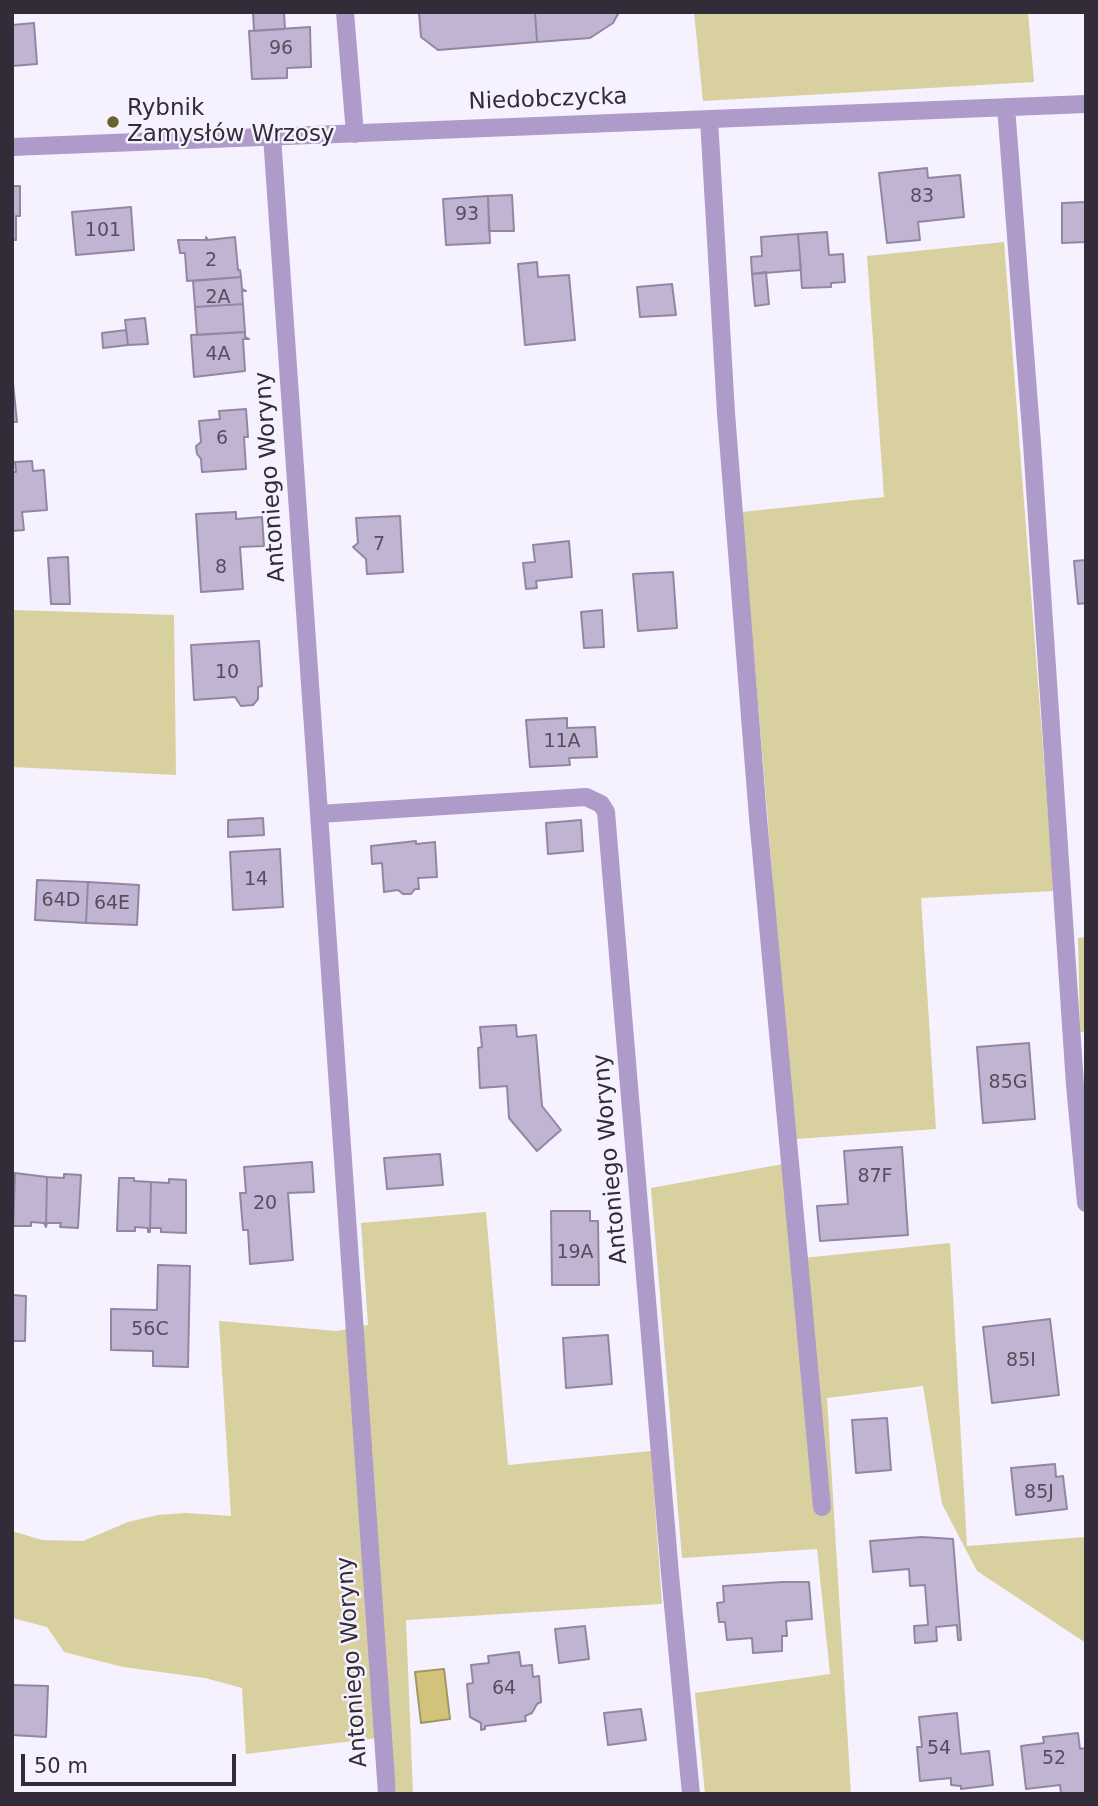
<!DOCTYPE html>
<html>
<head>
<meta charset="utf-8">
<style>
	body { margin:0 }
	#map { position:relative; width:1098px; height:1806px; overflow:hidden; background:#f6f1fe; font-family:"DejaVu Sans",sans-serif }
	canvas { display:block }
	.frame { position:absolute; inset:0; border:14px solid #312c38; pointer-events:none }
	.scale { position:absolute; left:21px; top:1754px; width:215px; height:32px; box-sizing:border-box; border:4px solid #312c38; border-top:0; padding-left:9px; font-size:21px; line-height:24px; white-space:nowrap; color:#312c38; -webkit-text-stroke:5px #f6f1fe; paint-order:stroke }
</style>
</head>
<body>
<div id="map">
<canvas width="1098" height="1806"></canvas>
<div class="frame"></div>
<div class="scale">50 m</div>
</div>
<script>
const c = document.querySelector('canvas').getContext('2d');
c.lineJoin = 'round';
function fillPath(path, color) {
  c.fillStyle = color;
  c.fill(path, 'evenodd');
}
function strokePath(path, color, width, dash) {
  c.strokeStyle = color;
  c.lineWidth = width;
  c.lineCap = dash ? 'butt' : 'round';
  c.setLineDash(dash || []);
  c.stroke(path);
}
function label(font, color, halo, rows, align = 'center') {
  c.font = font + ' "DejaVu Sans",sans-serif';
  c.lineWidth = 5;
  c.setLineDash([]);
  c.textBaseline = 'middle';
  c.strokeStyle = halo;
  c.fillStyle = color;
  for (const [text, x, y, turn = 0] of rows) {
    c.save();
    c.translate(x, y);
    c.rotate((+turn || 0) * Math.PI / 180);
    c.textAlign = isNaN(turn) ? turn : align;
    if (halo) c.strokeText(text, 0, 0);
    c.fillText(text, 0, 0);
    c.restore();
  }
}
fillPath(new Path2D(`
	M694 12H1028L1034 82 703 101Z
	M1004 242 1054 891 921 898 936 1129 796 1139 803 1258 950 1243 967 1546 1086 1537V1643L977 1571 942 1504 923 1386 827 1398 851 1794H705L695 1693 830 1674 817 1549 682 1558 651 1188 783 1164 773 883 742 512 884 497 867 256Z
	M12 610 174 615 176 775 12 767Z
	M1086 937V1032H1080L1078 938Z
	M486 1212 508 1465 651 1451 662 1604 406 1620 413 1794H397L386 1737 246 1754 242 1688 205 1678 123 1667 64 1652 47 1627 12 1618V1531L42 1540 83 1541 128 1522 157 1515 185 1513 231 1516 219 1321 337 1331 368 1325 361 1223Z`), '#d9d09f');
const water = new Path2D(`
	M444 1669 450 1719 421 1723 415 1672Z`);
fillPath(water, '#d1c47a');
strokePath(water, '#a19666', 2);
const building = new Path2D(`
	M253 12H284L285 29 254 31Z
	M419 12H535L537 42 438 50 421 37Z
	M535 12H619L613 23 590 38 537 42Z
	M34 23 37 64 12 66V75V25Z
	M310 27 311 67 287 68V78L252 79 249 31Z
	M927 168 928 178 960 175 964 217 918 222 920 240 887 243 879 173Z
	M12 186H20V216H16V240H12Z
	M512 195 514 231H489L488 196Z
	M488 196 490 243 446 245 443 199Z
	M1086 202V242L1062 243V203Z
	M131 207 134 250 76 255 72 212Z
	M827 232 829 255 843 254 845 282 831 283V287L802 288 798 234Z
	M798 234 801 270 752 274 751 257 762 256 761 237Z
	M206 237 208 240 235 237 238 270H240L241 277 187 281 185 253H180L178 240H206Z
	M537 262 538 277 569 275 575 340 525 345 518 264Z
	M766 272 769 304 755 306 752 274Z
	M241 277 242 289 246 291H242L243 304 195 307 193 281Z
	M672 284 676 315 640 317 637 287Z
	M243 304 245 332 197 335 195 307Z
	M145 318 148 344 128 345 125 320Z
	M126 330 128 345 103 348 102 333Z
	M245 332V337L249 339H243L245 371 194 377 191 335Z
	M12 373 17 422H12Z
	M246 409 248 437H244L246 469 202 472 201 459 197 454 196 446 201 442 199 421 220 419 219 411Z
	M32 461 33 471 44 470 47 510 22 512 24 530 12 531V472H16L15 462Z
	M236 512V519L262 517 264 546 240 547 243 589 201 592 196 514Z
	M400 516 403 572 367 574 366 559 353 547 358 543 356 518Z
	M569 541 572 577 536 581 537 588 526 589 523 563 535 562 533 545Z
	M68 557 70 604H51L48 558Z
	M1086 560V603L1078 604 1074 561Z
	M673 572 677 628 638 631 633 574Z
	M602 610 604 647 584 648 581 612Z
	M259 641 262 686 258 687V699L253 705 241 706 235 697 194 700 191 645Z
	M567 718V728L595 727 597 757 569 758 570 765 530 767 526 720Z
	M263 818 264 835 228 837V820Z
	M581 820 583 851 548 854 546 823Z
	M416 841V844L435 842 437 877 418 878 419 889H415L411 894H403L398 890 384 892 382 863 372 864 371 846Z
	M280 849 283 907 233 910 230 852Z
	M37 880 88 882 86 923 35 920Z
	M88 882 139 885 137 925 86 923Z
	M516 1025 517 1037 536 1035 542 1106 561 1130 537 1151 509 1118 507 1086 480 1088 478 1048 482 1047 480 1027Z
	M1029 1043 1035 1119 983 1123 977 1047Z
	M902 1147 908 1235 820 1241 817 1206 848 1204 844 1151Z
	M440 1154 443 1185 387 1189 384 1158Z
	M312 1162 314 1192 288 1193 293 1260 250 1264 248 1230H243L240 1193H246L244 1167Z
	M15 1173 47 1177 46 1227 44 1223 31 1222V1226H13Z
	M64 1174 81 1175 78 1228 60 1227 61 1223H47L46 1227 47 1177 64 1178Z
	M119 1178H134V1181L151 1182 150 1232H148V1228L135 1227V1231H117Z
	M169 1179 186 1180V1233L161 1232V1228H150L151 1182 169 1183Z
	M551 1211H590V1221H598L599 1285H552Z
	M158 1265 190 1266 188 1367 153 1366V1351L111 1350V1309L157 1310Z
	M12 1295 26 1296 25 1341H12Z
	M1050 1319 1059 1395 992 1403 983 1327Z
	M608 1335 612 1384 566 1388 563 1338Z
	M887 1418 891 1470 856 1473 852 1420Z
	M1055 1464 1056 1477 1063 1476 1067 1509 1016 1515 1011 1468Z
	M922 1537 953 1539 961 1640H958L957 1625 936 1627 937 1641 915 1643 914 1626 928 1625 925 1585 910 1586 909 1569 873 1572 870 1541Z
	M782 1582H809L812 1619 786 1621 787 1636H782V1651L753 1653 752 1638 727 1640 725 1622H719L717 1603 724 1602 723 1586Z
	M585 1626 589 1659 559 1663 555 1629Z
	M519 1652 521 1666 532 1665 533 1677 539 1676 541 1702 537 1704 532 1713 525 1716 526 1721 485 1726V1729L481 1730V1723L470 1717 467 1684 473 1683 471 1665 489 1663 488 1656Z
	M12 1685 48 1686 46 1737 12 1735Z
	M641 1709 646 1740 608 1745 604 1713Z
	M957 1713 961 1754 989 1751 993 1785 961 1789V1786L951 1785V1778L920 1781 917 1747H922L919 1717Z
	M1078 1733 1080 1749 1085 1748 1086 1753V1794H1061L1060 1785 1026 1789 1021 1746 1044 1743 1043 1737Z`);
fillPath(building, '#c0b4d2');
strokePath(building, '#9186a3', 2);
strokePath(new Path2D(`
	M345 12 355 134
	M1006 107 1032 443 1075 1085 1086 1203
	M709 119 726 413 758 818 822 1507
	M272 136 387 1794
	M12 147 1086 104
	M319 814 586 797 601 804 606 812 670 1574 691 1794`), '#ae9bca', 18);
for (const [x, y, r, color] of [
	[113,122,7,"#6a612e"]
]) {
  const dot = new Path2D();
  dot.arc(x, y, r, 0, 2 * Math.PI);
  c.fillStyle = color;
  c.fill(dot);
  strokePath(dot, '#f6f1fe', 2.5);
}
label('19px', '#554e5e', null, [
	["96",281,49],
	["83",922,197],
	["93",467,215],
	["101",103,231],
	["2",211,261],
	["2A",218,298],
	["4A",218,355],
	["6",222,439],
	["7",379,545],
	["8",221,568],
	["10",227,673],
	["11A",562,742],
	["14",256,880],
	["64D",61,901],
	["64E",112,904],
	["85G",1008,1083],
	["87F",875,1177],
	["20",265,1204],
	["19A",575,1253],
	["56C",150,1330],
	["85I",1021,1361],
	["85J",1039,1493],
	["64",504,1689],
	["54",939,1749],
	["52",1054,1759]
]);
label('23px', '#312c38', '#f6f1fe', [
	["Niedobczycka",548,100,-2],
	["Antoniego Woryny",271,477,-94],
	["Antoniego Woryny",611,1159,-95],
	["Antoniego Woryny",353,1662,-94]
]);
label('23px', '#312c38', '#f6f1fe', [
	["Rybnik",127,109],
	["Zamysłów Wrzosy",127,135]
], 'left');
</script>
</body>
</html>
